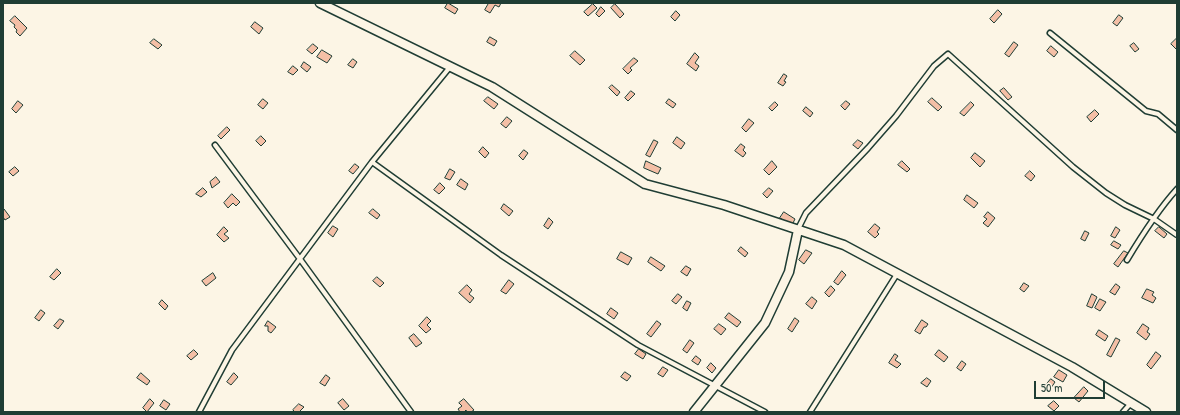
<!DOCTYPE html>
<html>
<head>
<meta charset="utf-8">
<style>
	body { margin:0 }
	#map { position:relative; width:1180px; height:415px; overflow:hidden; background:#fcf5e5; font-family:"Patrick Hand",sans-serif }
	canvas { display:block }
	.frame { position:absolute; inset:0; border:4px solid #1f3d34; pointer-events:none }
	.scale { position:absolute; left:1034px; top:381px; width:71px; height:18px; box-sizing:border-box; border:2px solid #1f3d34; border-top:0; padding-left:5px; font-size:12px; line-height:14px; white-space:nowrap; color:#1f3d34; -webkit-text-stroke:3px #fcf5e5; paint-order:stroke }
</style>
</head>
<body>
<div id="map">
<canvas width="1180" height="415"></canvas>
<div class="frame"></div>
<div class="scale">50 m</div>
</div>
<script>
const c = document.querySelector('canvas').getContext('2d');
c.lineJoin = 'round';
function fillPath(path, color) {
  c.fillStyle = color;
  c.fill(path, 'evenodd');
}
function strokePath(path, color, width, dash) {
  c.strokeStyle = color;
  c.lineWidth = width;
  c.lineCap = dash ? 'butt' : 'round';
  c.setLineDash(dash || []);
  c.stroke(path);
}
const building = new Path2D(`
	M448 3 458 9 455 14 445 8Z
	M489 3H501L499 7 495 5 490 13 485 10Z
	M593 4 597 8 588 16 584 12Z
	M615 4 624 14 620 18 611 8Z
	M601 7 605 11 599 17 596 14Z
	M998 10 1002 14 994 23 990 19Z
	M676 11 680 15 675 21 671 17Z
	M1119 15 1123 18 1117 26 1113 23Z
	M15 16 27 28 20 36 16 32 17 30 14 27 15 25 10 21Z
	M255 22 263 28 259 34 251 27Z
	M490 37 497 41 494 46 487 42Z
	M1177 38V50L1171 44Z
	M154 39 162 45 158 49 150 43Z
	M1014 42 1018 45 1009 57 1005 54Z
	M1134 43 1139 49 1135 52 1130 46Z
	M313 44 318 48 312 54 307 50Z
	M1051 46 1058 52 1054 57 1047 51Z
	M322 50 332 56 327 63 317 57Z
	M575 51 585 60 580 65 570 56Z
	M695 53 699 57 695 63 699 66 696 71 687 64Z
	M634 58 638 61 630 68 632 70 628 74 623 69Z
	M353 59 357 62 353 68 348 65Z
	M304 62 311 67 307 72 301 67Z
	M293 66 298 70 293 75 288 72Z
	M784 74 787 76 784 81 786 82 783 86 778 83Z
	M612 85 620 92 617 96 609 88Z
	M1004 88 1012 97 1008 100 1000 91Z
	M631 91 635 94 628 101 625 98Z
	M488 97 498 104 494 109 484 101Z
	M932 98 942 107 938 111 928 102Z
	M263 99 268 103 263 109 258 105Z
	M669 99 676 104 673 108 666 103Z
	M18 101 23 105 16 113 12 109Z
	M846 101 850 104 845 110 841 106Z
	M775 102 778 105 772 111 769 108Z
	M971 102 974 105 964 116 960 113Z
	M806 107 813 113 810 117 803 111Z
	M1095 110 1099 114 1091 122 1087 117Z
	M507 117 512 121 506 128 501 124Z
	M749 119 754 123 746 132 742 128Z
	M227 127 230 130 221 139 218 136Z
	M261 136 266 141 261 146 256 141Z
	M677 137 685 143 681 149 673 143Z
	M654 140 658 142 650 157 646 155Z
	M858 140 863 143 858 149 853 145Z
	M741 144 745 147 743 150 746 153 743 157 735 151Z
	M483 147 489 153 485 158 479 152Z
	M524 150 528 153 523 160 519 156Z
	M975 153 985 161 980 167 971 158Z
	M646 161 661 168 658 174 644 168Z
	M772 161 777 167 769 175 764 170Z
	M902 161 910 169 907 172 898 165Z
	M355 164 359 167 353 174 349 171Z
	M15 167 19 171 13 176 9 172Z
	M450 169 455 172 450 180 445 178Z
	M1030 171 1035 176 1031 181 1025 176Z
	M216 177 220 182 212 188 210 182Z
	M461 179 468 184 465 190 457 185Z
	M440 183 445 188 439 194 434 190Z
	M203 188 207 192 201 197 196 194Z
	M769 188 773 191 767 198 763 194Z
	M232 194 240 202 236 206 233 203 228 208 224 203Z
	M967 195 978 203 974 208 964 200Z
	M504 204 513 211 509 216 501 209Z
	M3 209H4L10 217 5 220 3 217Z
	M373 209 380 215 377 219 369 213Z
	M784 212 795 219 792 225 780 218Z
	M988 212 995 218 988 227 983 223 987 219 984 217Z
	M549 218 553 222 548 229 544 226Z
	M875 224 880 228 877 232 879 234 875 238 868 232Z
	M333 226 338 229 333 237 328 233Z
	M224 227 228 231 224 234 229 238 224 242 217 235Z
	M1116 227 1120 230 1115 238 1111 236Z
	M1159 227 1167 234 1164 238 1155 231Z
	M1085 231 1089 233 1085 241 1081 239Z
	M1114 241 1121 245 1118 249 1111 245Z
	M741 247 748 253 745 257 738 251Z
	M806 250 812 253 804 264 799 260Z
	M1124 251 1128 253 1118 267 1114 264Z
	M621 252 632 258 628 265 617 259Z
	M651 257 665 266 661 271 648 262Z
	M686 266 691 269 687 276 681 272Z
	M57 269 61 273 54 280 50 277Z
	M842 271 846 275 838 285 834 282Z
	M213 273 216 278 206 286 202 281Z
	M377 277 384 283 380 287 373 281Z
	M509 280 514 284 506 294 501 291Z
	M1024 283 1029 286 1024 292 1020 289Z
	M1116 284 1120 287 1115 295 1110 292Z
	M467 285 472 290 469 294 474 298 470 303 459 293Z
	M831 286 835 290 829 297 825 293Z
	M1147 289 1154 292 1152 295 1156 298 1153 303 1142 298Z
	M678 294 682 297 676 304 672 301Z
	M1092 294 1097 297 1092 308 1087 306Z
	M812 297 817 301 812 309 806 304Z
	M1100 299 1106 302 1100 311 1095 308Z
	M162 300 168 306 165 310 159 304Z
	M687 301 691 303 687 311 683 308Z
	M611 308 618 313 614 319 607 314Z
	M41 310 45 313 39 321 35 318Z
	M729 313 741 322 737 327 725 318Z
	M427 317 431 321 427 325 431 329 426 333 419 326Z
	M795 318 799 321 792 332 788 329Z
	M60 319 64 321 58 329 54 326Z
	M922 320 928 324 926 327H924L920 334 915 331Z
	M268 321 276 327 271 333 268 331V326H265Z
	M657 321 661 324 651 337 647 334Z
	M719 324 726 329 721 335 714 329Z
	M1143 324 1149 328 1147 332 1150 334 1146 340 1137 333Z
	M1099 330 1108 336 1105 341 1096 335Z
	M414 334 422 343 416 347 409 338Z
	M1116 338 1120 340 1111 357 1107 355Z
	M690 340 694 343 687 353 683 350Z
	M639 349 646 354 643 359 635 354Z
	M194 350 198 354 191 360 187 356Z
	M939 350 948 357 944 362 935 355Z
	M1156 352 1161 356 1151 369 1147 365Z
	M895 354 898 356 895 360 901 364 897 368 889 363Z
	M696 356 701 360 698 365 692 361Z
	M962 361 966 364 961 371 957 368Z
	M711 363 716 368 712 373 707 368Z
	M663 367 668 370 663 377 658 374Z
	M1059 370 1067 375 1063 382 1054 377Z
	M625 372 631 376 627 381 621 377Z
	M141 373 150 381 147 385 137 378Z
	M234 373 238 377 231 385 227 382Z
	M326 375 330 378 325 386 320 383Z
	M927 378 931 381 927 387 921 383Z
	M1051 379 1055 382 1051 388 1046 385Z
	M1084 387 1088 391 1079 402 1074 398Z
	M150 399 154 403 147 412 143 408Z
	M343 399 349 406 344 410 338 403Z
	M464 399 474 410 471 412H467L466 410 464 412H460L458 409 462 406 459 403Z
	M164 400 170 404 166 410 160 406Z
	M1054 401 1059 406 1054 411 1048 406Z
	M299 404 304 407 299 412H295L293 410Z`);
fillPath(building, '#f4bfa6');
strokePath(building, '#1f3d34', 1);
const service = new Path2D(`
	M1050 33 1146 111 1158 114 1177 130
	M215 145 300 259 411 412
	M372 162 501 255 638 345 765 412
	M798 229 806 213 868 148 896 116 934 66 948 54 1073 167 1106 193 1125 205 1154 219 1177 235
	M1127 260C1142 235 1157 211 1177 189
	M199 412 232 350 372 162 450 67
	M810 412 897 274
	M1123 412 1131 403`);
const minor = new Path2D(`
	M320 3 492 87 645 184 724 205 844 245 1072 367 1146 412
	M694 412 765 323 789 272 798 230`);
strokePath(service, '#1f3d34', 7);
strokePath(minor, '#1f3d34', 11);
strokePath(service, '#fcf5e5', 4);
strokePath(minor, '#fcf5e5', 8);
</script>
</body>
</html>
